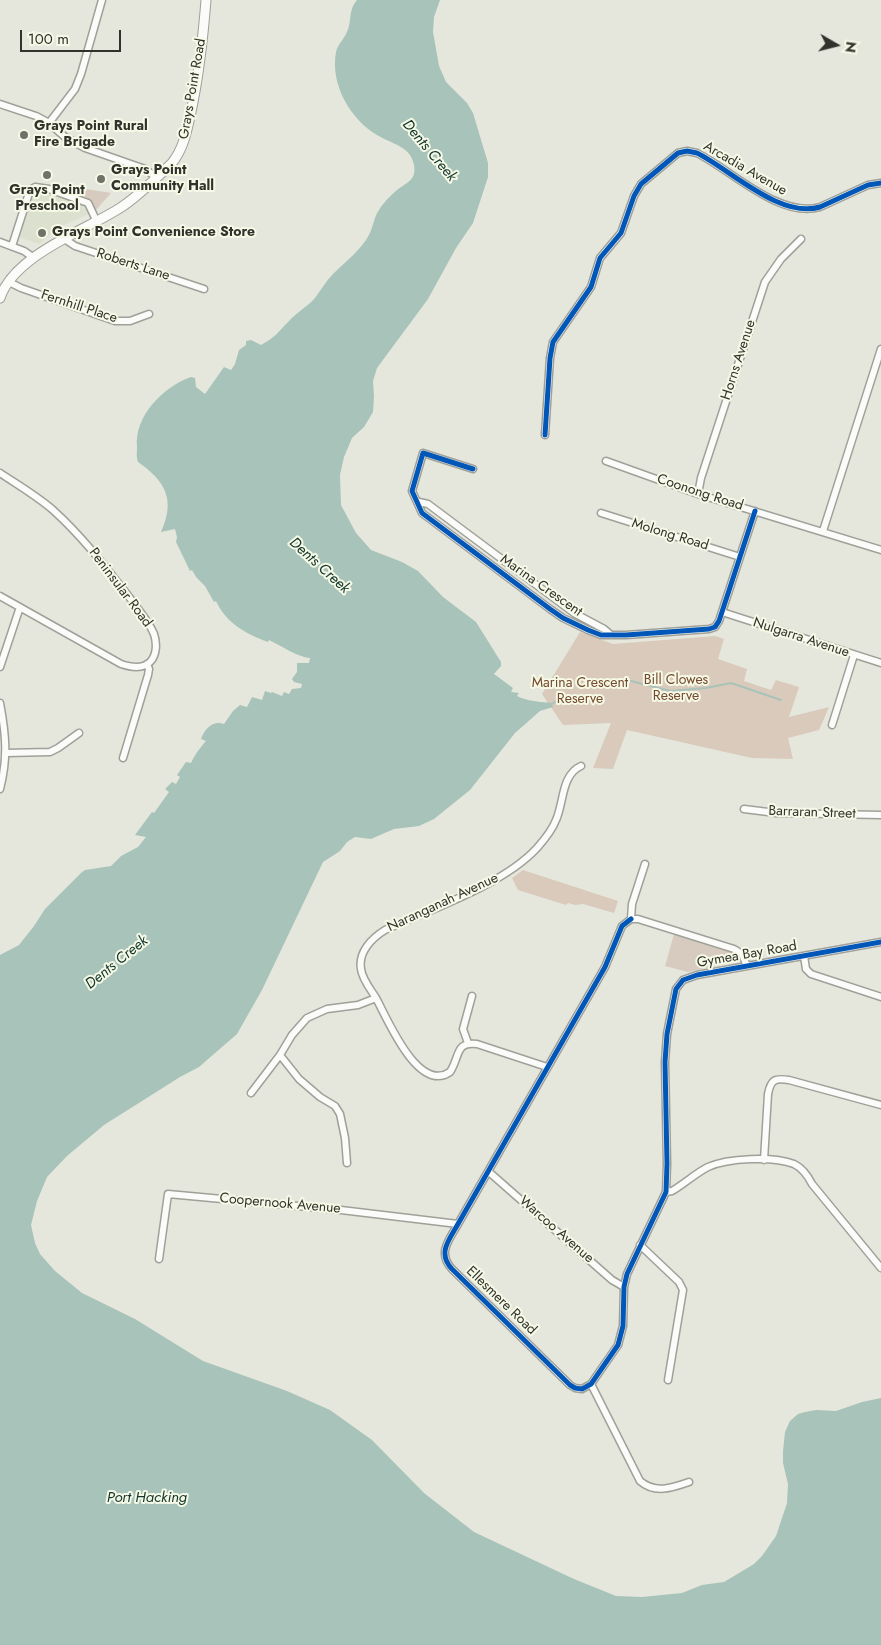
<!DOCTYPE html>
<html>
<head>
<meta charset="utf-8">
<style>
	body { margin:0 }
	#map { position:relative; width:881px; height:1645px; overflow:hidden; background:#e5e7dd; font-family:Jost,sans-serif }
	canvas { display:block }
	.north { position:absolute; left:811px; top:20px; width:50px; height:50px; -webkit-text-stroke:4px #f5f9e6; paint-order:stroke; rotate:98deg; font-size:14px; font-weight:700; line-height:20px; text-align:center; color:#31322b }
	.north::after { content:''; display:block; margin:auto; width:18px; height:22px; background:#31322b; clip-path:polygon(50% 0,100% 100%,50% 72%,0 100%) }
	.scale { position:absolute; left:20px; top:30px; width:101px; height:22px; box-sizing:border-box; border:2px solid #31322b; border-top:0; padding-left:6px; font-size:15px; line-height:18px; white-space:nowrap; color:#31322b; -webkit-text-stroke:4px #f5f9e6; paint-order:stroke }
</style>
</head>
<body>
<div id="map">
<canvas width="881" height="1645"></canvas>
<div class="north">N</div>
<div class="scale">100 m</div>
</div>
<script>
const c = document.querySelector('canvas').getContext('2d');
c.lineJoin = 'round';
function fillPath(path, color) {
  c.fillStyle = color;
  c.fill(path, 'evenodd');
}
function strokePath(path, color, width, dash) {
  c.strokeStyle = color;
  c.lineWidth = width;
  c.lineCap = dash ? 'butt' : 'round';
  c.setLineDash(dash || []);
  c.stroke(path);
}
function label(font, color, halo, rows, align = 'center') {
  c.font = font + ' Jost,sans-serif';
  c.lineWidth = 4;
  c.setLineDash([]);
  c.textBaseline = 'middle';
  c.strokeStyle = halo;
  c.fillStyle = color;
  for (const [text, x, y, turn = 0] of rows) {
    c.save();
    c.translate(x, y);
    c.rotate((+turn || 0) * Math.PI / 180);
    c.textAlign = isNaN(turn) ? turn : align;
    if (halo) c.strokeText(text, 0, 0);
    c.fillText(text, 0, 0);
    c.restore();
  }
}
fillPath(new Path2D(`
	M39 188 86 204 91 213 60 227 39 244 19 237 27 212 25 211 32 191Z`), '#dce0ce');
fillPath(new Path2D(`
	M86 189 111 193 95 211 84 195Z
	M674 934 733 953 736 957 730 963 688 972 665 966Z`), '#d7cabe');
fillPath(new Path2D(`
	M580 632 613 644 715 636 724 639 718 659 747 669 744 681 771 690 776 680 799 687 789 717 829 707 819 730 788 738 793 759 752 758 627 730 613 769 593 768 611 723 563 725 542 694Z
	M523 870 618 901 614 913 583 904 575 905 568 903 566 905 518 890 512 878Z`), '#d9cabb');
fillPath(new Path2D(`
	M357 0H440L434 17 433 32 439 66 446 82 467 103 473 113 488 163V177L473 223 456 248 428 299 377 368 373 381 374 396 373 412 364 427 352 438 344 457 340 475 341 505 356 533 371 550 402 562 418 571 443 597 476 622 501 662V666L494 674 513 688 511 692 519 693 517 696C526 701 541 702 552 703L553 707 540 711 515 733 470 790 434 819 419 826 394 829 371 839 355 837 347 842 340 851 323 862 262 990 237 1034 199 1067 180 1077 104 1125 67 1156 47 1177 37 1201 31 1225 35 1243 40 1254 55 1271 82 1293 135 1319 203 1361 287 1391 330 1410 372 1440 424 1493 474 1532 574 1579 616 1596 642 1597 682 1593 702 1585 724 1582 754 1564 762 1556 776 1536 787 1503 788 1484 783 1463V1451L785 1432 790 1421 798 1414 805 1412 816 1410 836 1411 862 1402 881 1398V1645H0V955L19 945 34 926 45 909 81 873 85 870 111 866 121 856 138 847 146 837 135 835 152 812 154 813 169 792 165 789 172 782 176 784 180 777 177 775 186 762 191 763C195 754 200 748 206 741L201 739C205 728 213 720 224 724L233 711 240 705 247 707 252 697 262 700 265 691 271 693 272 692 282 696 284 692 289 694 292 689 301 688 302 684 294 682 292 679 297 672V663H309L310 658C297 657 282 646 269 640L268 642C246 634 226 623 216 601L214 602 205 586 196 577 192 570 190 571 176 542 177 537 175 529 161 532C176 499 165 481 138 462 136 457 137 452 137 447 134 416 164 386 191 377L195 378 196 387 205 394 224 367 231 370 235 364 239 350 246 345V341L251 340 261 345C276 337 278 332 289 321 297 312 307 307 315 298 321 290 326 281 333 274 345 262 361 250 369 235 373 227 374 217 379 210 383 203 391 195 397 190 406 183 417 180 414 165 411 146 391 144 377 135 350 119 330 84 336 52 338 44 344 39 347 32 352 21 348 10 357 0Z`), '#a8c3b9');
strokePath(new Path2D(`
	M599 681H631L670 691 706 688 731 683 781 700
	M550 705 563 697`), '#a8c3b9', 2);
const street = new Path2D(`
	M0 104 36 116 49 123 65 137 85 148 145 169 156 177
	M49 123 75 89 81 74 102 0
	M63 238 75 246 204 289
	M0 242 24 251 34 258
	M12 246 30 190 35 187 49 189 88 203 96 220
	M9 282 21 288 115 321H130L149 314
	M545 435 550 358 553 342 591 287 600 258 621 233 634 196 641 184 678 153 687 151 697 153C731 170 780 219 820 207L868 185 881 183
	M606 461 698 494 881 550
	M473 469 423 453 412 491 422 513 550 609 563 618 588 630 601 635H626L709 629 715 627 719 621 755 511
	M0 473C18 485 37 496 53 510 83 537 108 570 133 602 140 612 149 622 154 634 157 643 157 655 150 662 142 670 130 667 121 664L0 596
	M698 494 701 478 765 282 781 259 801 239
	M419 502 428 504 574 613 604 629 611 635
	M601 513 740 557
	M823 531 881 349
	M722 612 881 663
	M0 667 20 607
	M0 703C6 735 8 758 0 789
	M832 725 854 655
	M6 753 50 752 58 748 79 733
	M123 758 148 675 149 669 147 664
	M744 809 776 813 881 815
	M631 919 622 926 605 967 458 1224C449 1240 437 1253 452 1269L570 1385 575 1388 582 1389 591 1384 618 1345 623 1326 624 1287 627 1274 666 1192 667 1164 665 1062 667 1034 676 989 683 980 697 975 881 942
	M631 919H638L734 949 742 954 747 966
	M631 919 632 904 645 864
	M804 956 806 969 811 974 881 997
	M376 998C371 990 362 979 361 969 358 952 372 938 385 930 431 909 503 885 537 848 544 840 552 831 556 820 564 803 561 775 581 766
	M468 1043 463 1029 472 996
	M251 1093 280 1055
	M764 1160 768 1094C771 1079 775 1078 789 1080L881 1105
	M347 1163 345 1138 340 1114 335 1106 320 1097 299 1079 280 1055 292 1035 307 1018 327 1009 358 1005 376 998C387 1018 418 1094 450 1072 460 1057 455 1041 477 1044L547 1067
	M489 1172 612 1280 624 1287
	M666 1192 672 1191C684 1184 696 1173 708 1167 728 1158 773 1156 794 1164 802 1168 808 1176 812 1184L881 1268
	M640 1245 679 1282 683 1290 668 1380
	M159 1259 168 1194 341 1210 458 1224
	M591 1384 640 1481C655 1494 672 1488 689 1482`);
const secondary = new Path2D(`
	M0 298C14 255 86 230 120 208 139 196 156 178 172 163 184 148 187 130 191 112 199 75 203 38 206 0`);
strokePath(street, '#9fa199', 9);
strokePath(secondary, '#9fa199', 11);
strokePath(street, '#fbfbfa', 6);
strokePath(secondary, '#fbfbfa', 9);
strokePath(new Path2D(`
	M545 435 550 358 553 342 591 287 600 258 621 233 634 196 641 184 678 153 687 151 697 153C731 170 780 219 820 207L868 185 881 183
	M473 469 423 453 412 491 422 513 550 609 563 618 588 630 601 635H626L709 629 715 627 719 621 755 511
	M631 919 622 926 605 967 458 1224C449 1240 437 1253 452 1269L570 1385 575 1388 582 1389 591 1384 618 1345 623 1326 624 1287 627 1274 666 1192 667 1164 665 1062 667 1034 676 989 683 980 697 975 881 942`), '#0057b8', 5);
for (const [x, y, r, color] of [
	[24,135,5,"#707169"],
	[47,175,5,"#707169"],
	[101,179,5,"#707169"],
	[42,233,5,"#707169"]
]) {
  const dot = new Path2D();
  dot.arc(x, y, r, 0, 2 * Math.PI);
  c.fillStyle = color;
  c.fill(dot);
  strokePath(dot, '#f5f9e6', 2);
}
label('14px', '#31322b', '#f5f9e6', [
	["Grays Point Road",193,89,-80],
	["Arcadia Avenue",745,169,30],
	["Roberts Lane",133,265,18],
	["Fernhill Place",79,307,18],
	["Horns Avenue",739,360,-72],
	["Coonong Road",700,493,18],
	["Molong Road",670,535,17],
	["Marina Crescent",541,586,35],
	["Peninsular Road",120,588,53],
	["Nulgarra Avenue",801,638,18],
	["Barraran Street",812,813,2],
	["Naranganah Avenue",443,903,-25],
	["Gymea Bay Road",747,955,-10],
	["Coopernook Avenue",280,1204,5],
	["Warcoo Avenue",556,1230,41],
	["Ellesmere Road",501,1301,44]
]);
label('bold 14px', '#31322b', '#f5f9e6', [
	["Grays Point Rural",34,127],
	["Fire Brigade",34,143],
	["Grays Point",111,171],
	["Community Hall",111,187],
	["Grays Point",47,191,"center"],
	["Preschool",47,207,"center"],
	["Grays Point Convenience Store",52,233]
], 'left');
label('14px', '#75492d', '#f5f9e6', [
	["Bill Clowes",676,681],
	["Reserve",676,697],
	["Marina Crescent",580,684],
	["Reserve",580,700]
]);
label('italic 15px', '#12362e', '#f5f9e6', [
	["Dents Creek",429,151,50],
	["Dents Creek",319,566,42],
	["Dents Creek",117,963,-39],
	["Port Hacking",147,1498]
]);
</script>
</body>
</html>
